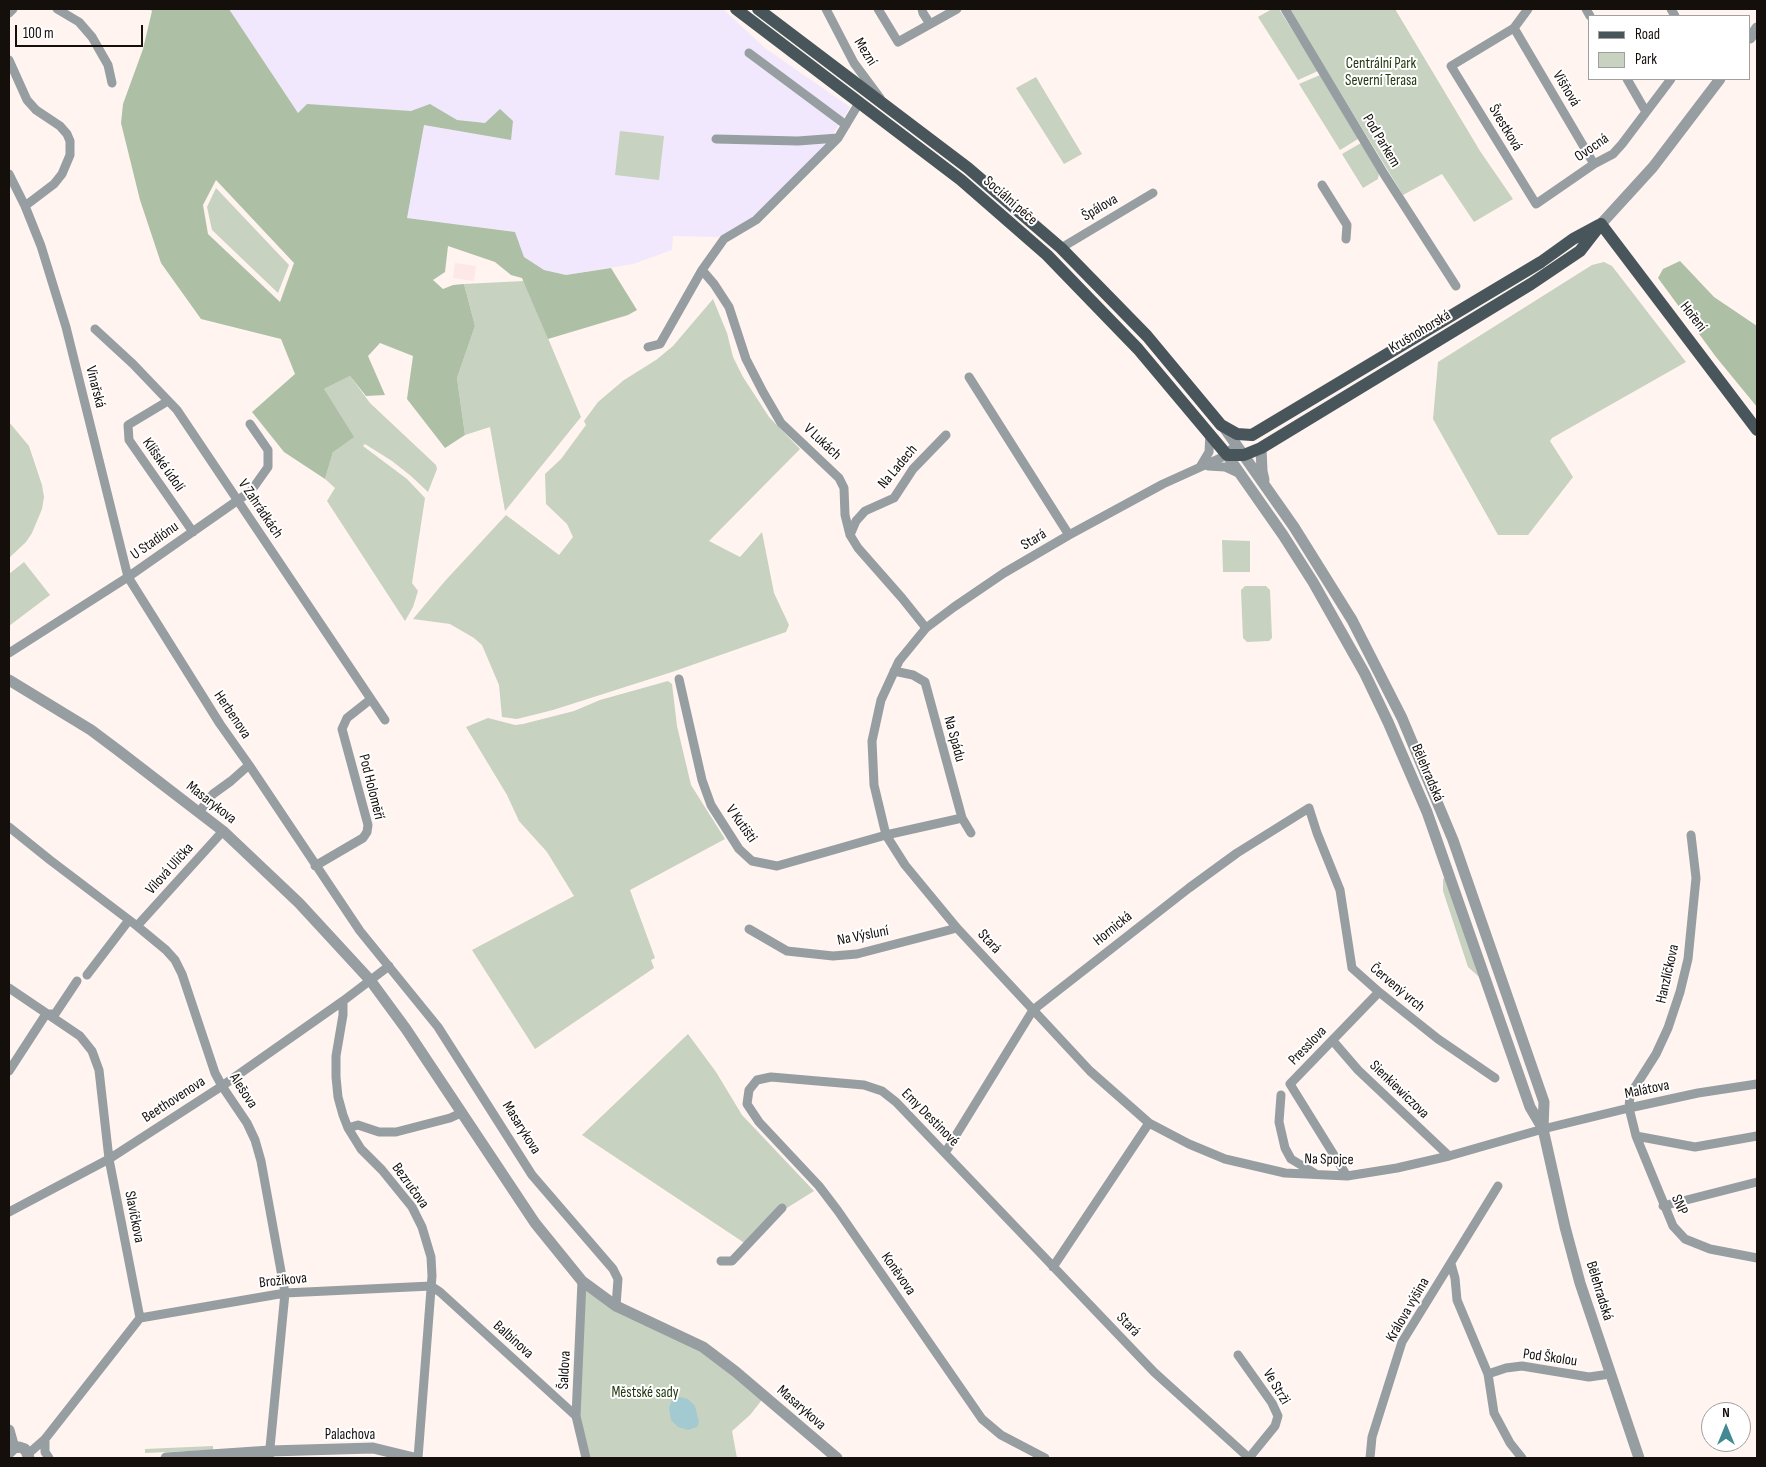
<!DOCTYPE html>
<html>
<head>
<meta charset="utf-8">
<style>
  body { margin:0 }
  #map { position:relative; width:1766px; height:1467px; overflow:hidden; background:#fff4ef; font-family:"Sofia Sans Condensed",sans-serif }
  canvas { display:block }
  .frame { position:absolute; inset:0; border:10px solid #150f0c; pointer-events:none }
  .legend { position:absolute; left:1588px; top:15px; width:162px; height:65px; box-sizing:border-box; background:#fff; border:1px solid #a19f9e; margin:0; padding:6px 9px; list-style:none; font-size:15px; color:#150f0c }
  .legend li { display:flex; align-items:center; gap:10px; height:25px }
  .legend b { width:25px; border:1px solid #a19f9e }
  .north { position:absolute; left:1701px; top:1402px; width:50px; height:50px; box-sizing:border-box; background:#fff; border:1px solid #a19f9e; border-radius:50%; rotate:0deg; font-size:14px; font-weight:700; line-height:20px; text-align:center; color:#150f0c }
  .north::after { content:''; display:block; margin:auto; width:18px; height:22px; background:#438993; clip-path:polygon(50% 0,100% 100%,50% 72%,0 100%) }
  .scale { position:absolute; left:15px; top:25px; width:128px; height:22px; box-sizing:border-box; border:2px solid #150f0c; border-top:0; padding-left:6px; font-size:15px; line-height:18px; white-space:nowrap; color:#150f0c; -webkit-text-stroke:4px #fff; paint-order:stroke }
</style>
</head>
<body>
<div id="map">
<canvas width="1766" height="1467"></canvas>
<div class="frame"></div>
<ul class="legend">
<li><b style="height:6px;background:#48565b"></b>Road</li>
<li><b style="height:14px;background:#c7d2c1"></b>Park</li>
</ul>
<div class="north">N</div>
<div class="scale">100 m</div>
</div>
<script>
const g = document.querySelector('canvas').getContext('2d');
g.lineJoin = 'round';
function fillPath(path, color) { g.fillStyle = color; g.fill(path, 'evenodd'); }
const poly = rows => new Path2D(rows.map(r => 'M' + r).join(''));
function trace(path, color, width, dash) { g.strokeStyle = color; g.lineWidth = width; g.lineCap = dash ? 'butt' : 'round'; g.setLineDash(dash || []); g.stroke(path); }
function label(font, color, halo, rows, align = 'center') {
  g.font = font + ' "Sofia Sans Condensed",sans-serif'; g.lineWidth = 4; g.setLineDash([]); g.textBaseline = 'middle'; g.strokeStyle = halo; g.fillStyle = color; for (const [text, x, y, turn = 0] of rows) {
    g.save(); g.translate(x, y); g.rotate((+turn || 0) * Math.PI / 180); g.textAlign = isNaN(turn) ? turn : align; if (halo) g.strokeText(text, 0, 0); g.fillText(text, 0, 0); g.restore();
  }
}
const industrial = poly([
  [455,263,476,266,474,281,453,278]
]);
const medical = poly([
  [229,9,723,9,765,48,850,107,827,144,753,217,718,237,673,236,672,250,633,264,566,275,544,270,524,257,515,232,407,218,298,113]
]);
const green = poly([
  [1272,9,1279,9,1318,71,1298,80,1258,17],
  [1289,9,1395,9,1480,151,1513,199,1474,222,1442,174,1403,195],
  [1320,75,1357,137,1358,139,1340,150,1299,84],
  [1036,77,1082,154,1064,164,1016,88],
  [620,131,664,136,659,180,615,175],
  [1361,143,1379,173,1378,179,1363,188,1342,154],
  [216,188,289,265,278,293,212,230,207,207],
  [1604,262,1612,266,1686,362,1552,438,1550,441,1573,477,1528,535,1498,535,1433,419,1438,362,1592,265],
  [524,281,581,417,505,511,490,427,465,435,457,378,475,326,464,284],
  [713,299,727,333,733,357,743,377,769,417,800,449,709,541,740,557,762,532,774,593,789,625,786,632,672,672,553,710,517,719,502,717,499,685,482,645,474,638,450,624,413,619,445,581,506,515,559,555,573,537,567,524,546,504,545,474,561,459,586,425,584,421,598,402,624,380,656,360,673,346],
  [350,376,370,403,436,465,437,469,428,492,411,476,392,461,365,444,363,446,407,479,425,498,412,583,418,591,413,607,405,621,327,501,335,488,325,479,333,452,324,389],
  [9,422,29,446,42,485,44,497,42,509,32,533,26,542,9,558],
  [1222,540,1250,541,1250,572,1223,572],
  [24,562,50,595,9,626,9,574],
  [1245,586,1266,586,1270,590,1272,638,1269,641,1247,642,1243,638,1241,590],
  [668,681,672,684,677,726,691,785,725,839,630,890,655,958,651,960,654,968,535,1049,472,950,574,896,547,852,519,821,507,795,466,727,488,718,515,725,523,724,574,711,600,700],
  [1446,877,1479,977,1468,967,1443,891,1443,879],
  [688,1034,716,1072,742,1115,814,1191,782,1211,749,1246,582,1135],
  [582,1281,703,1347,765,1396,750,1415,732,1431,737,1458,586,1458,576,1416],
  [213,1446,213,1450,145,1453,145,1449]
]);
const forest = poly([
  [150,9,229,9,298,113,307,104,411,111,430,104,457,120,485,123,500,109,513,121,511,140,424,125,407,218,515,232,524,257,544,270,566,275,611,268,637,310,628,315,548,339,522,278,511,275,495,262,448,246,445,272,433,280,443,289,453,285,464,284,475,326,457,378,465,435,445,448,407,399,413,356,380,343,368,356,385,395,366,396,350,376,324,389,354,437,333,452,325,479,284,452,252,412,295,374,281,339,201,319,161,263,140,200,121,123,123,104,143,49,152,11],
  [216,180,294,263,280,302,208,234,203,205],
  [1680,261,1714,297,1757,326,1757,407,1716,357,1658,278,1663,269]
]);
const water = poly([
  [680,1397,688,1399,695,1406,699,1422,697,1427,688,1430,678,1427,671,1420,669,1408,672,1400]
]);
const minor = poly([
  [57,9,79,22,92,37,108,65,112,83],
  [826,9,854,63,880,98],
  [878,9,898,42,957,9],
  [922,9,923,13,930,24],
  [1285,9,1384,174,1456,286],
  [1528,9,1514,28,1451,66,1536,204,1594,164,1613,154,1622,144,1671,79],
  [1586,9,1590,16],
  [1671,9,1675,16],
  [9,13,13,9],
  [1514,28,1594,164],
  [749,53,846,125],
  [9,60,27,100,36,110,60,126,67,134,70,141,70,155,62,174,54,184,25,206],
  [1627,79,1646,112],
  [716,139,798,141,838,138],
  [9,174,25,206,41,246,66,327,128,577,220,724,249,765,360,931,438,1027,532,1175,613,1269,618,1279,616,1306],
  [1322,185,1347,225,1346,239],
  [1061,248,1153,193],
  [702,270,714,284,729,307,746,359,763,392,781,423,839,478,844,488,845,515,850,535,858,548,902,598,926,628],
  [95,329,133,364,177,410,385,720],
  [648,347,660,344,702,270,724,239,756,220,838,138,859,103],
  [969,377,1069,535],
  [168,401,128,425,129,440,193,532],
  [1227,455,1163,484,1069,535,1004,573,954,607,926,628,899,661,881,700,872,741,874,785,886,835,905,865,957,928,1090,1071,1149,1123,1189,1144,1225,1159,1285,1173,1347,1176,1397,1168,1449,1156,1543,1129,1629,1108,1698,1093,1757,1084],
  [1208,466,1225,467,1238,473],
  [1200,467,1209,452,1210,433],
  [850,535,856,521,865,511,894,498,913,469,946,435],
  [9,653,128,577,251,491,268,467,268,450,250,424],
  [894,671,913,675,925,682,962,818,971,833],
  [679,679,702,780,711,805,739,849,752,861,777,866,886,835,962,818],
  [199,812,213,794,231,781,249,765],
  [9,827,50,860,137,926,166,950,175,960,182,974,215,1073,222,1086,247,1123,255,1140,261,1161,285,1293,269,1458],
  [1691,835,1696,878,1688,959,1680,992,1668,1028,1656,1054,1630,1095,1629,1108,1636,1136,1673,1226,1685,1239,1710,1249,1757,1258],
  [315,866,363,838,367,832,368,825,342,729,347,718,371,699],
  [137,926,223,831],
  [749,929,787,951,833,956,857,954,957,928],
  [87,975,129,920],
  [9,988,80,1036,92,1051,99,1070,109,1159,140,1318,45,1439,28,1454],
  [343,1001,343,1015,336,1056,336,1077,338,1097,343,1115,348,1128,361,1149,382,1170,412,1207,422,1227,431,1257,432,1276,418,1458],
  [1333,1041,1358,1070,1449,1156],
  [9,1071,46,1014,55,1014,77,981],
  [1281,1095,1279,1122,1285,1148,1291,1159,1316,1174],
  [348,1128,358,1125,379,1132,396,1132,450,1118,461,1113],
  [1636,1136,1695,1147,1757,1136],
  [945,1153,1033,1010,1189,888,1237,853,1309,808,1317,833,1340,890,1352,968,1379,992,1438,1039,1495,1078],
  [1347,1176,1290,1084,1379,992],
  [1663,1206,1757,1182],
  [9,1212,109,1159,222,1086,343,1001,389,966],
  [721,1261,732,1261,782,1208],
  [1451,1264,1455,1278,1457,1300,1488,1374,1494,1413,1510,1443,1522,1458],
  [1053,1267,1149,1123],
  [582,1281,576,1416,586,1458],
  [431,1286,440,1292,576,1416],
  [140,1318,285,1293,431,1286],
  [1238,1355,1272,1403,1278,1416,1275,1426,1249,1458],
  [1488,1374,1506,1368,1522,1366,1589,1377,1610,1374],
  [45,1439,45,1452,49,1458],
  [1045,1458,1001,1435,982,1419,838,1211,819,1186,759,1122,747,1104,749,1090,757,1080,771,1077,864,1085,882,1091,896,1102,1154,1372,1249,1458],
  [1370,1458,1372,1437,1402,1342,1498,1186]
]);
const tertiary = poly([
  [1750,38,1757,28],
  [1601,224,1653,167,1720,79],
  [1223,426,1294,527,1352,620,1402,718,1453,840,1544,1102,1543,1129,1565,1227,1580,1283,1639,1458],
  [1261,448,1262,471,1264,480],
  [1232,450,1227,455,1283,535,1313,582,1365,674,1388,722,1427,812,1530,1107,1543,1129],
  [9,680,91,730,119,751,223,831,299,903,370,980,406,1029,535,1223,582,1281,616,1306,703,1347,736,1372,837,1458],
  [9,1430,14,1448],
  [9,1453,14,1448,19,1447,25,1449,29,1458],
  [166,1458,270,1451,373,1448,414,1458]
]);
const primary = poly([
  [736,9,961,180,1047,255,1138,349,1227,455,1244,455,1261,448,1531,284,1580,251,1601,224],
  [758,9,968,168,1061,248,1147,336,1221,425,1237,434,1252,435,1541,262,1573,239,1599,225],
  [1601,224,1757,430]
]);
const streetNames = [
  ["Mezní",865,52,58],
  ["Višňová",1566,89,59],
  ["Švestková",1505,128,59],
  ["Pod Parkem",1381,141,59],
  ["Ovocná",1592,148,-35],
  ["Sociální péče",1010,201,41],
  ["Špálova",1100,208,-30],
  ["Hoření",1693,317,52],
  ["Krušnohorská",1420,332,-31],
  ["Vinařská",95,387,76],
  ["V Lukách",822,442,43],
  ["Klíšské údolí",163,465,55],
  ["Na Ladech",898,467,-50],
  ["V Zahrádkách",260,509,56],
  ["Stará",1034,540,-31],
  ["U Stadiónu",155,541,-35],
  ["Herbenova",232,715,56],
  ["Na Spádu",954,739,75],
  ["Bělehradská",1427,773,67],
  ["Pod Holoměří",371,787,76],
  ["Masarykova",211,803,38],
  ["V Kutišti",741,824,55],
  ["Vilová Ulička",170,869,-48],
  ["Hornická",1113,929,-39],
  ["Na Výsluní",863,936,-11],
  ["Stará",989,942,47],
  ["Hanzlíčkova",1668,974,-77],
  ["Červený vrch",1397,988,40],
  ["Presslova",1308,1046,-46],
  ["Sienkiewiczova",1399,1090,44],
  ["Malátova",1647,1090,-12],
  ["Alešova",243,1091,57],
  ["Beethovenova",174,1100,-33],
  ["Emy Destinové",930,1118,45],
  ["Masarykova",521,1128,58],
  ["Na Spojce",1329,1160,1],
  ["Bezručova",410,1186,54],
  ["SNP",1679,1205,66],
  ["Slavíčkova",134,1217,79],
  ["Koněvova",898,1274,55],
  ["Brožíkova",283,1281,-6],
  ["Bělehradská",1599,1291,73],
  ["Králova výšina",1408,1310,-60],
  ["Stará",1128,1325,46],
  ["Balbínova",513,1340,42],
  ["Pod Školou",1550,1358,8],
  ["Šaldova",565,1370,-87],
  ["Ve Strži",1276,1387,59],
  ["Masarykova",801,1408,41],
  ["Palachova",350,1435]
];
const parkNames = [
  ["Centrální Park",1381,64],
  ["Severní Terasa",1381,81],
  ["Městské sady",645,1393]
];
fillPath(industrial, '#fde7e7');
fillPath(medical, '#f1e8fd');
fillPath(green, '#c7d2c1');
fillPath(forest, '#adbfa4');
fillPath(water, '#a3cad0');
trace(minor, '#969ea1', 9);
trace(tertiary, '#969ea1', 11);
trace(primary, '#48565b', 12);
label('15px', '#150f0c', '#fff', streetNames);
label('15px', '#223a11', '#fff', parkNames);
</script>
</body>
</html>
